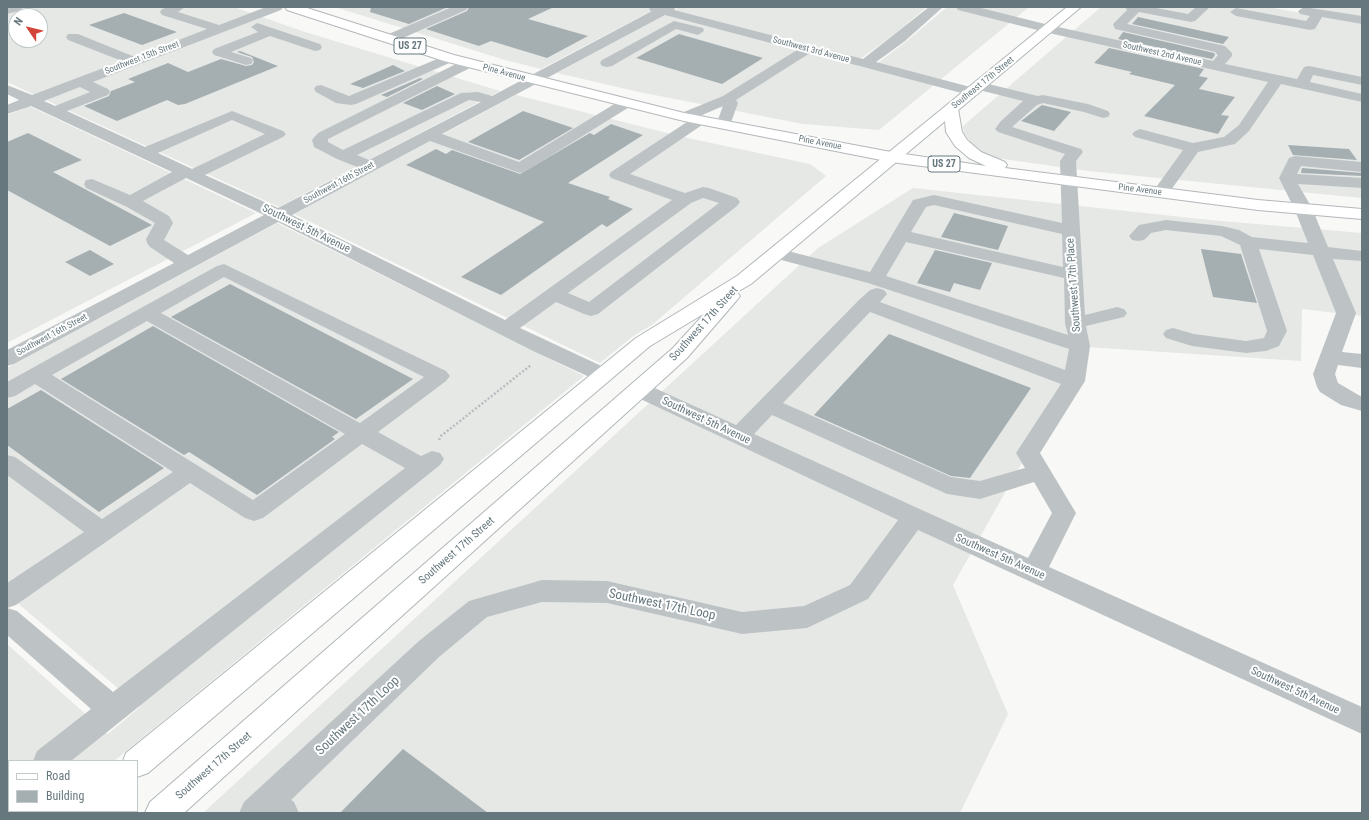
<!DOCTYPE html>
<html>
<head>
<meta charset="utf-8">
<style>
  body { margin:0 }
  #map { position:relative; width:1369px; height:820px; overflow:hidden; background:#f8f8f6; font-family:"Roboto Condensed",sans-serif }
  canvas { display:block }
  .frame { position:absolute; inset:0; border:8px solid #66787e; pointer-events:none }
  .legend { position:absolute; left:8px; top:760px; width:130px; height:52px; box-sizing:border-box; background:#fff; border:1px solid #c2c9cb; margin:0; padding:5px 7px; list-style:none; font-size:12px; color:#66787e }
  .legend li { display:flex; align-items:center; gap:8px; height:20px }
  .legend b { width:20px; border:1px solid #c2c9cb }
  .north { position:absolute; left:8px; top:8px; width:40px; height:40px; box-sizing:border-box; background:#fff; border:1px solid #c2c9cb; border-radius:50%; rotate:305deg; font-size:11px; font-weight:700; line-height:16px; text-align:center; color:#66787e }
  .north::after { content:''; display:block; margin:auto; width:14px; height:18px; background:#d3453a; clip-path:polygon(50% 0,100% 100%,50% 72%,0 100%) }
</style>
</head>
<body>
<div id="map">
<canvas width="1369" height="820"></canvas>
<div class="frame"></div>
<ul class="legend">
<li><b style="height:5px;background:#fff"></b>Road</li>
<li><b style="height:11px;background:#a5afb2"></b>Building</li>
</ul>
<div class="north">N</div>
</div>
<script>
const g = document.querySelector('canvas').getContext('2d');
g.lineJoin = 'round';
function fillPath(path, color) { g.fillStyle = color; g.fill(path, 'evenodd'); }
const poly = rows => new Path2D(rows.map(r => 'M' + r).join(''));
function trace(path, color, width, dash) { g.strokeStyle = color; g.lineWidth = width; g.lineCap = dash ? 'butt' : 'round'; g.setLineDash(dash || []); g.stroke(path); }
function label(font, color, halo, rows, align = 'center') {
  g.font = font + ' "Roboto Condensed",sans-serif'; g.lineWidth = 4; g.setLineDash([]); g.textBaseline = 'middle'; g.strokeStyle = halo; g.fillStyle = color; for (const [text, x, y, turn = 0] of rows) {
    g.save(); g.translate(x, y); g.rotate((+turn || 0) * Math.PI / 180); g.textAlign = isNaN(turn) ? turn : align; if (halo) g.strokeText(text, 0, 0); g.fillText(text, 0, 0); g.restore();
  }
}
const built = poly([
  [27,7,234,7,251,13,35,95,7,82,7,13],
  [16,16,40,16,40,40,16,40],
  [335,7,659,7,541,69,505,60],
  [680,7,927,7,892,36,853,64,870,69,908,40,947,7,1029,7,879,130,803,124,639,92,557,73],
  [1101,7,1267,7,1362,23,1362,198,1088,171,996,158,983,153,971,143,964,133,963,126],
  [1296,7,1362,7,1362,17,1308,9],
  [262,17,305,32,500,91,279,207,46,100],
  [516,95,683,137,810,164,826,176,653,324,632,337,600,363,294,214],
  [29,106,256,213,7,343,7,115],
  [913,188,1210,220,1362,233,1362,316,1302,309,1301,361,1087,347,953,585,1008,714,960,813,203,813,818,248],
  [277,223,584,376,114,761,9,761,9,811,53,811,50,813,7,813,7,644,108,734,140,707,7,594,7,368]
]);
const building = poly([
  [371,7,448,7,409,24,370,12],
  [469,7,554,7,528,19,588,36,547,58,491,41,479,46,426,29,467,11],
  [124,13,177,32,142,45,89,25],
  [1138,17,1229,37,1223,44,1132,24],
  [1123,32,1214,53,1215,55,1212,59,1118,39],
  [679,34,763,58,722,84,636,58],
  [1109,48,1204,69,1199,76,1208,78,1199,89,1235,97,1221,115,1229,116,1218,134,1144,116,1175,85,1129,74,1132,72,1094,63],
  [240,51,278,66,185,104,178,105,167,100,117,121,84,106,109,96,111,91,135,82,128,79,168,63,188,72,221,59,246,66,252,65,254,62,252,57,237,52],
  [393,65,405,71,363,88,350,84],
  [420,78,423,79,387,97,381,95],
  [437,86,455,94,422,110,403,103],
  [1042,105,1071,112,1054,131,1021,121],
  [523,111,573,128,519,160,468,142],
  [611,124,643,135,568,183,610,197,608,199,633,209,607,227,602,224,501,295,461,277,544,222,406,165,436,149,446,154,452,150,520,174,590,133,594,135],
  [28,133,82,160,53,172,152,225,110,246,7,190,7,142],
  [1288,145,1349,149,1357,160,1293,155],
  [1302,168,1362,173,1362,176,1301,173],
  [954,213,1008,226,998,250,941,237],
  [1201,249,1241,254,1257,303,1213,297],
  [90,250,114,264,90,276,65,262],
  [935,250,992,263,980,290,954,283,950,292,917,283],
  [230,284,413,379,356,419,171,317],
  [153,326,339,432,332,437,335,439,257,495,189,452,184,455,61,379],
  [889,334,1031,388,970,478,951,476,814,415],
  [41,390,164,468,99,512,7,445,7,409],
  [403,749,488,813,340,813]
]);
const path = poly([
  [439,440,441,436,531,365]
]);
const minor = poly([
  [7,7,23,7,21,10,7,14,7,7],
  [168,7,185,7,178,12,219,25,266,7,283,7,281,10,93,82,108,89,110,92,108,95,67,111,145,147,232,111,283,131,286,134,283,137,205,175,278,208,357,167,337,159,314,147,312,140,318,133,464,60,469,59,474,60,476,63,474,66,328,139,328,142,343,150,461,93,478,92,492,96,652,11,650,11,649,7,676,7,674,10,863,59,929,7,943,7,905,41,876,62,974,88,973,86,975,83,980,82,1038,96,1043,95,1088,104,1108,111,1110,114,1108,117,1103,118,1084,112,1043,103,1037,105,1012,127,1081,149,1083,152,1076,161,1085,315,1117,307,1124,309,1127,313,1124,317,1086,326,1090,346,1085,381,1040,453,1076,513,1049,567,1362,707,1362,734,918,530,868,599,807,628,742,634,607,603,542,602,487,617,439,657,291,800,294,802,299,813,239,813,244,802,419,641,469,601,542,580,607,581,742,612,804,606,850,585,898,520,632,395,629,390,632,385,640,383,648,385,736,425,859,300,870,290,877,288,884,290,887,294,880,302,1065,370,1069,349,868,283,770,257,767,253,770,249,776,248,870,272,913,200,934,195,1062,223,1060,161,1065,154,998,132,995,129,1001,121,1023,101,979,90,980,92,978,95,973,96,810,53,736,100,738,103,729,128,719,128,716,125,723,106,700,116,705,117,708,120,705,123,630,174,685,193,703,187,709,188,737,198,740,202,737,206,598,314,591,316,584,314,556,302,520,328,610,370,614,375,610,380,603,382,596,380,533,351,278,222,14,364,7,366,7,350,174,263,150,247,147,243,146,239,155,223,127,207,86,188,84,184,86,180,92,179,130,195,172,172,31,106,7,114,7,105,19,100,7,94,7,85,32,95,122,61,68,40,66,37,68,34,78,34,135,57,207,29,162,15,160,12,162,9,168,7],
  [665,15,797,50,723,96,679,114,677,117,679,120,684,121,690,120,611,172,609,175,611,178,672,200,505,320,292,215,430,141,514,171,520,173,526,171,631,106,633,103,631,100,626,99,621,100,519,162,442,134,665,15],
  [80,87,90,92,55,106,44,101,80,87],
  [469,100,481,102,369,160,357,155,469,100],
  [232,120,265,134,192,169,158,153,232,120],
  [186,178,264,215,188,255,164,240,173,223,169,216,143,201,186,178],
  [703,198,719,203,589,302,568,293,691,203,703,198],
  [934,205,1062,234,1063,267,911,232,926,207,934,205],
  [906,242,1064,278,1065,323,1068,335,886,276,906,242],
  [870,312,1061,384,1016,453,1025,468,980,481,951,477,783,403,870,312],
  [772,415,947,494,980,499,1034,482,1052,513,1028,558,754,434,772,415],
  [452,7,468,7,466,10,394,42,389,43,382,39,384,36,452,7],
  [956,7,977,7,1049,25,1213,61,1218,55,1215,52,1115,29,1113,24,1127,10,1125,7,1151,7,1188,14,1196,7,1210,7,1195,21,1191,22,1139,12,1127,24,1225,46,1232,53,1232,56,1225,64,1297,79,1304,67,1309,66,1362,77,1362,85,1313,75,1310,82,1362,94,1362,102,1281,84,1249,131,1235,144,1198,152,1166,197,1160,198,1154,197,1152,193,1183,150,1135,137,1132,134,1135,131,1140,129,1193,143,1224,137,1239,125,1268,82,1049,33,958,10,956,7],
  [1304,7,1362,16,1362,24,1322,17,1315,29,1310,30,1236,16,1230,12,1236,8,1306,21,1310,16,1300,14,1298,11,1304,7],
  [674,21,703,28,704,31,698,35,676,29,612,66,607,67,602,66,600,63,602,60,674,21],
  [257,23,320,44,322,47,320,50,315,51,270,36,231,52,251,58,253,61,251,64,246,65,214,55,212,52,214,49,258,32,251,27,257,23],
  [449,54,454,55,456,58,454,61,356,104,351,105,336,103,316,92,314,89,316,86,321,85,349,96,449,54],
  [1295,156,1362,162,1362,172,1301,166,1297,174,1362,178,1362,188,1298,184,1312,208,1328,247,1362,251,1362,261,1333,259,1356,313,1342,352,1362,354,1362,368,1338,365,1335,374,1338,383,1362,397,1362,411,1341,405,1320,392,1317,387,1313,374,1336,313,1313,255,1259,249,1287,331,1279,346,1266,351,1246,353,1192,346,1166,338,1163,334,1166,330,1173,328,1194,334,1246,341,1264,338,1267,331,1240,245,1221,236,1166,230,1151,233,1144,240,1138,241,1132,240,1129,236,1139,225,1166,220,1222,226,1239,230,1252,237,1308,243,1294,208,1279,178,1289,158,1295,156],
  [224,264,446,371,450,376,446,381,378,432,421,456,432,451,440,453,444,459,440,465,430,473,71,761,33,761,37,751,91,709,7,635,7,608,17,611,113,692,405,468,362,444,263,518,254,521,245,518,190,483,16,605,7,608,7,583,84,532,7,475,7,455,15,457,102,519,173,472,35,384,15,396,7,398,7,382,217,266,224,264],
  [224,277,424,377,360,423,161,313,224,277],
  [147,321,345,434,253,500,52,375,147,321],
  [9,777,9,808,7,809,7,778,9,777]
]);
const major = poly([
  [1067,7,1081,7,751,284,737,292,740,296,737,300,687,358,184,813,145,813,150,802,673,348,705,313,650,346,148,773,137,777,137,761,123,761,126,753,636,338,737,276,1067,7],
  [62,811,96,811,95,813,61,813,62,811]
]);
const highway = poly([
  [285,7,304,7,454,55,684,113,891,152,986,166,969,158,955,146,946,132,944,109,946,106,951,105,956,106,958,109,962,132,967,140,981,152,1005,162,1007,165,1005,168,1258,200,1362,209,1362,219,1258,210,891,162,684,121,444,61,287,10,285,7]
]);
const farStreetnames = [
  ["Southwest 3rd Avenue",811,50,15],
  ["Southwest 2nd Avenue",1162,54,13],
  ["Southwest 15th Street",142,58,-21],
  ["Pine Avenue",504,73,15],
  ["Southeast 17th Street",983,83,-39],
  ["Pine Avenue",820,143,11],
  ["Southwest 16th Street",339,183,-28],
  ["Pine Avenue",1140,190,7],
  ["Southwest 16th Street",52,335,-28]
];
const shields = [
  [410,46,32],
  [944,164,32]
];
const shieldNames = [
  ["US 27",410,46],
  ["US 27",944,164]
];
const streetNames = [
  ["Southwest 5th Avenue",306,229,26],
  ["Southwest 17th Place",1074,285,-94],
  ["Southwest 17th Street",704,324,-48],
  ["Southwest 5th Avenue",706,421,25],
  ["Southwest 17th Street",457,551,-41],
  ["Southwest 5th Avenue",1000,557,24],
  ["Southwest 5th Avenue",1295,691,25],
  ["Southwest 17th Street",214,766,-41]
];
const nearStreetnames = [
  ["Southwest 17th Loop",662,605,12],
  ["Southwest 17th Loop",358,716,-43]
];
fillPath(built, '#e6e8e6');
fillPath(building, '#a5afb2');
trace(major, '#b1b7ba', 2);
trace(highway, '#b3b8ba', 2);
trace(path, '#b8bcbe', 2.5, [2, 2]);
fillPath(minor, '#bdc3c5');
fillPath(major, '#fff');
fillPath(highway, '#fff');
label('9px', '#66787e', '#fff', farStreetnames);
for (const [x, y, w] of shields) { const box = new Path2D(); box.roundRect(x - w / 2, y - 8, w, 16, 3); g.fillStyle = '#fff'; g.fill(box); trace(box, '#66787e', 1); }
label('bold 10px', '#66787e', null, shieldNames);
label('11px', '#66787e', '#fff', streetNames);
label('13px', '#66787e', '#fff', nearStreetnames);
</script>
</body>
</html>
